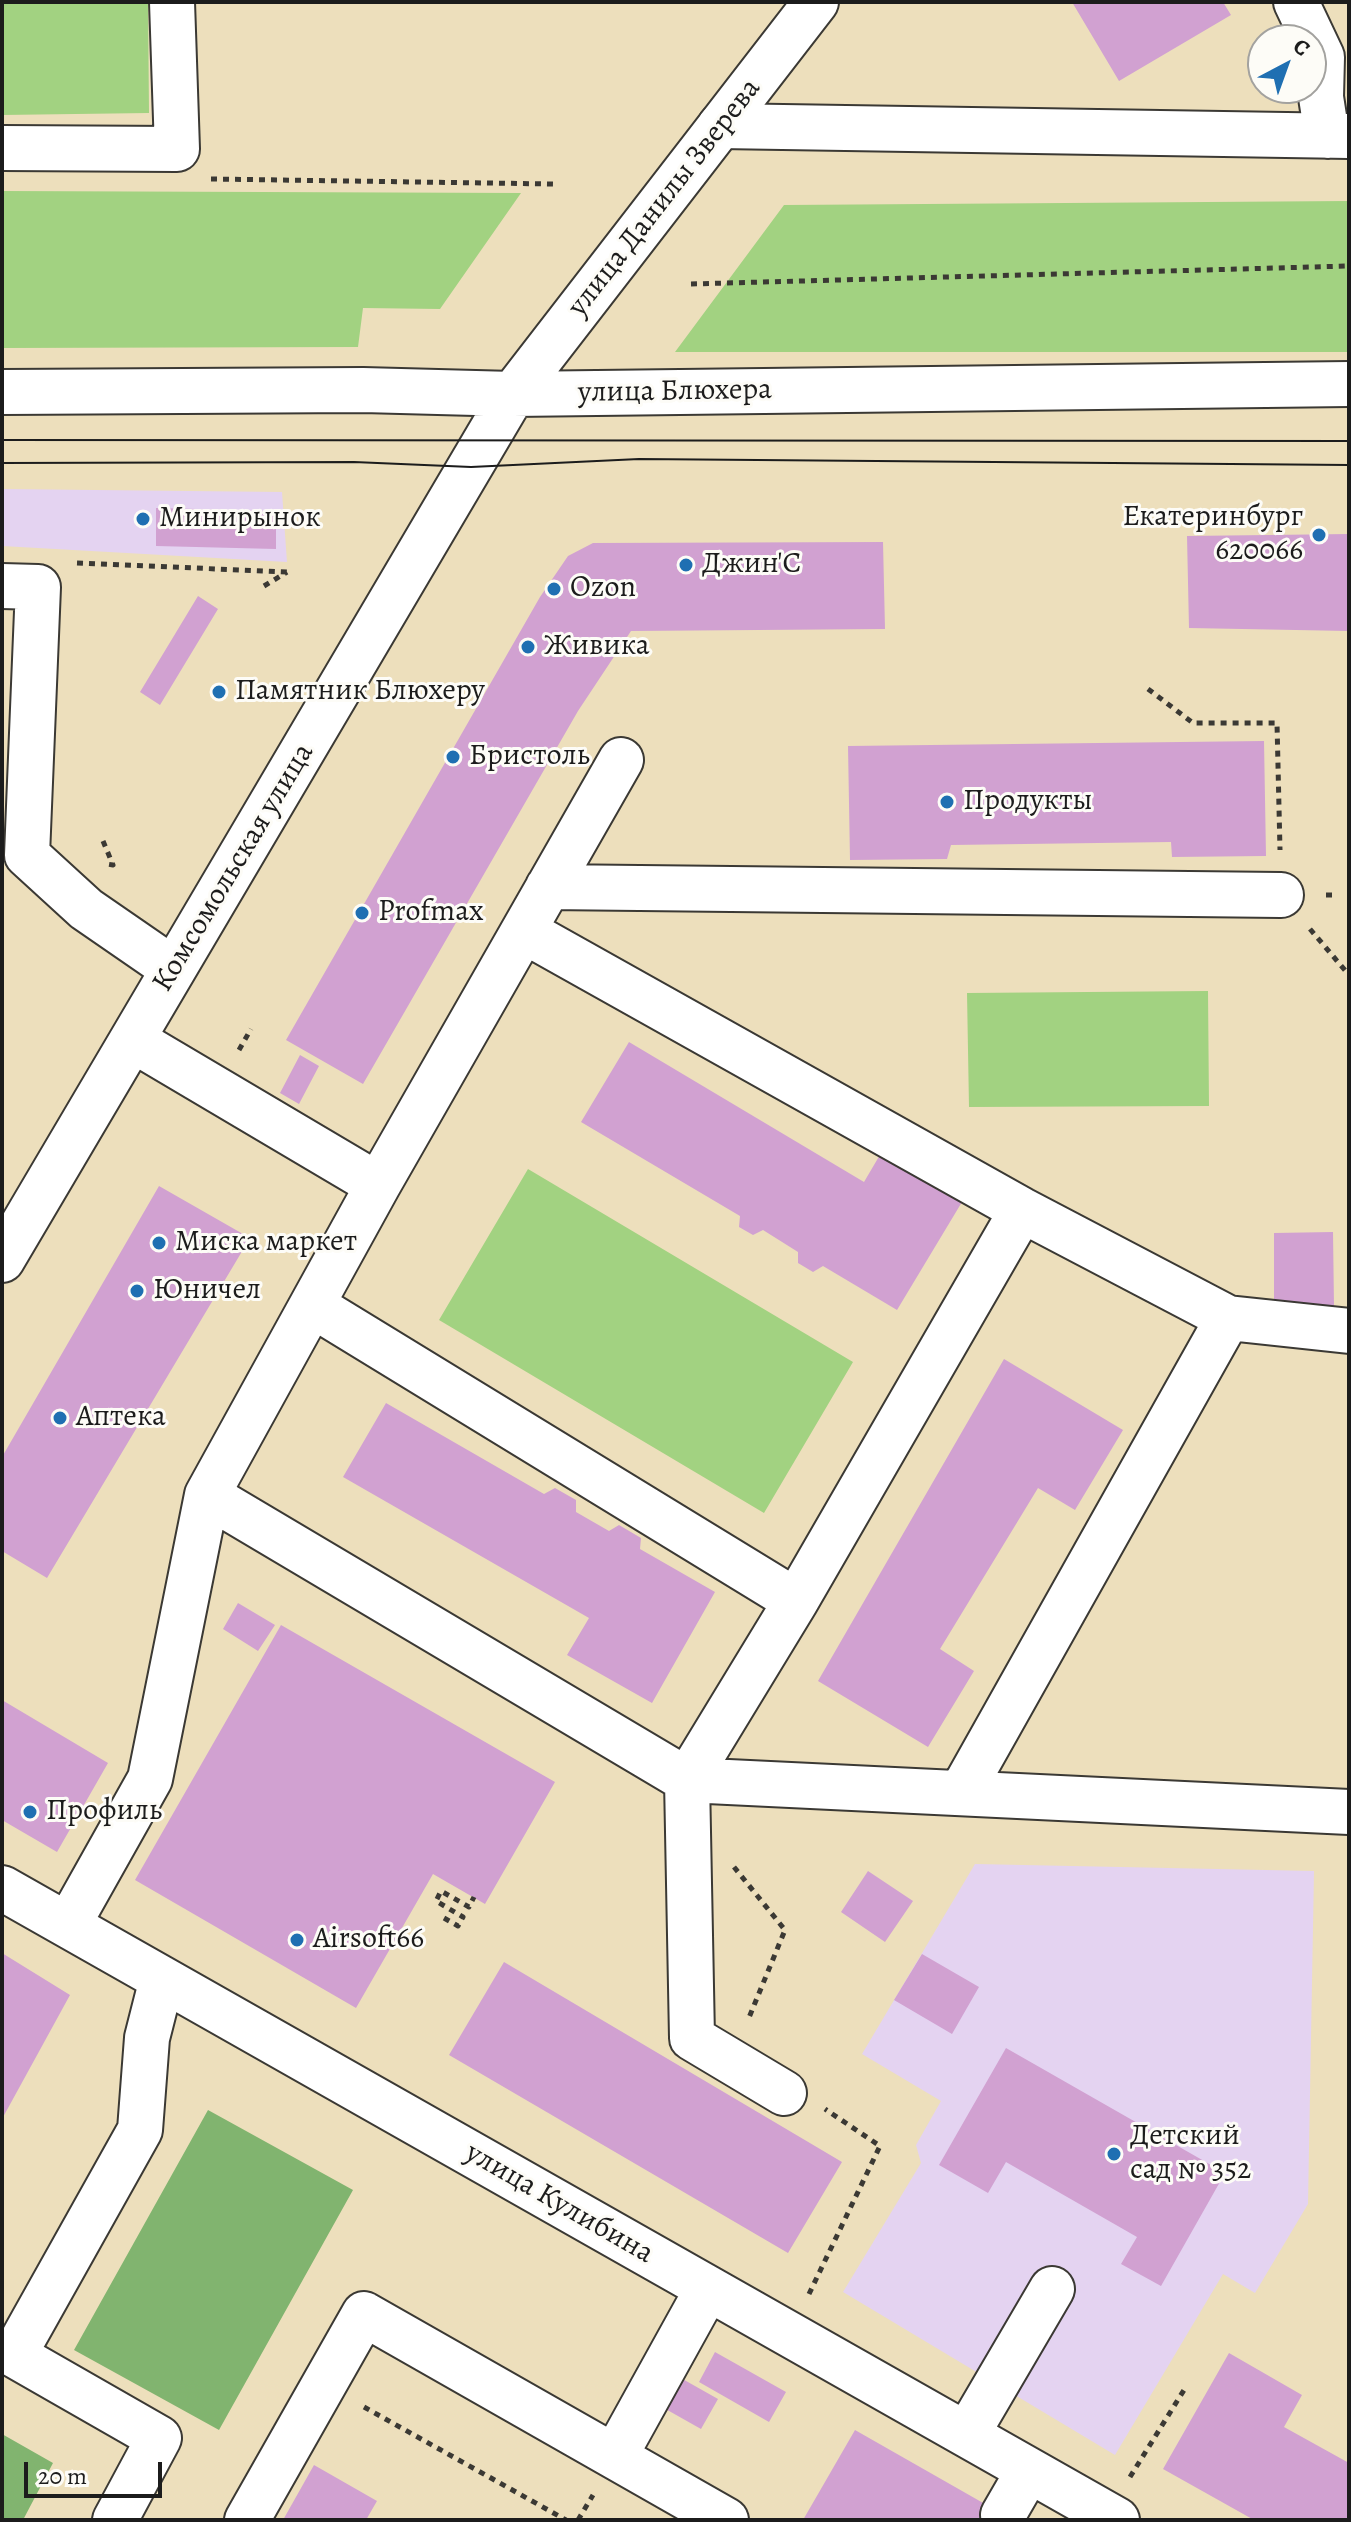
<!DOCTYPE html>
<html>
<head>
<meta charset="utf-8">
<style>
  body { margin:0 }
  #map { position:relative; width:1351px; height:2522px; overflow:hidden; background:#eddfbc; font-family:Alegreya,serif }
  canvas { display:block }
  .frame { position:absolute; inset:0; border:4px solid #1c1c1c; pointer-events:none }
  .north { position:absolute; left:1247px; top:24px; width:80px; height:80px; box-sizing:border-box; background:#fdfcf7; border:2px solid #a3a29f; border-radius:50%; rotate:41deg; font-size:22px; font-weight:700; line-height:32px; text-align:center; color:#1c1c1c }
  .north::after { content:''; display:block; margin:auto; width:28px; height:36px; background:#1f6fb2; clip-path:polygon(50% 0,100% 100%,50% 72%,0 100%) }
  .scale { position:absolute; left:24px; top:2462px; width:138px; height:36px; box-sizing:border-box; border:4px solid #1c1c1c; border-top:0; padding-left:10px; font-size:24px; line-height:28px; white-space:nowrap; color:#1c1c1c; -webkit-text-stroke:6px #fdfcf7; paint-order:stroke }
</style>
</head>
<body>
<div id="map">
<canvas width="1351" height="2522"></canvas>
<div class="frame"></div>
<div class="north">С</div>
<div class="scale">20 m</div>
</div>
<script>
const g = document.querySelector('canvas').getContext('2d');
g.lineJoin = 'round';
function fillPath(path, color) { g.fillStyle = color; g.fill(path, 'evenodd'); }
const poly = rows => new Path2D(rows.map(r => 'M' + r).join(''));
function trace(path, color, width, dash) { g.strokeStyle = color; g.lineWidth = width; g.lineCap = dash ? 'butt' : 'round'; g.setLineDash(dash || []); g.stroke(path); }
function label(font, color, halo, rows, align = 'center') {
  g.font = font + ' Alegreya,serif'; g.lineWidth = 6; g.setLineDash([]); g.textBaseline = 'middle'; g.strokeStyle = halo; g.fillStyle = color; for (const [text, x, y, turn = 0] of rows) {
    g.save(); g.translate(x, y); g.rotate((+turn || 0) * Math.PI / 180); g.textAlign = isNaN(turn) ? turn : align; if (halo) g.strokeText(text, 0, 0); g.fillText(text, 0, 0); g.restore();
  }
}
const built = poly([
  [2,489,282,492,287,562,2,546],
  [975,1864,1314,1871,1308,2204,1255,2293,1223,2274,1115,2455,843,2292,921,2163,916,2145,941,2101,862,2054]
]);
const green = poly([
  [2,2,148,2,149,113,2,115],
  [2,191,521,193,440,309,363,308,358,347,2,348],
  [1349,201,1349,352,675,352,784,205],
  [1208,991,1209,1106,969,1107,967,993],
  [528,1169,853,1362,764,1513,439,1320]
]);
const forest = poly([
  [208,2110,353,2190,219,2430,74,2350],
  [2,2434,53,2463,23,2520,2,2520]
]);
const building = poly([
  [1072,2,1223,2,1231,15,1119,81],
  [156,508,276,511,276,549,156,546],
  [1349,534,1349,631,1189,628,1187,536],
  [883,542,885,629,631,631,578,711,363,1084,286,1040,540,597,568,556,593,543],
  [198,596,218,609,160,705,140,692],
  [1264,741,1266,856,1172,857,1171,842,951,845,947,859,850,860,848,746],
  [629,1042,864,1182,884,1148,965,1197,897,1310,823,1266,813,1272,798,1263,798,1252,763,1230,753,1235,739,1227,740,1216,581,1122],
  [300,1055,319,1066,299,1104,280,1093],
  [159,1186,250,1238,47,1578,2,1551,2,1457],
  [1333,1232,1334,1306,1274,1306,1274,1233],
  [1004,1359,1123,1430,1075,1510,1038,1488,940,1649,974,1671,928,1747,818,1681],
  [386,1403,544,1494,555,1488,576,1500,576,1512,609,1531,619,1525,641,1538,640,1549,715,1592,652,1703,567,1655,589,1618,343,1477],
  [238,1603,275,1625,258,1651,223,1629],
  [281,1625,555,1782,485,1904,433,1874,356,2008,135,1880],
  [2,1700,108,1763,57,1852,2,1820],
  [868,1871,913,1901,885,1942,841,1912],
  [2,1953,70,1995,2,2119],
  [922,1954,979,1987,952,2034,894,2000],
  [504,1962,842,2162,788,2253,449,2055],
  [1006,2048,1225,2173,1161,2286,1121,2264,1137,2237,1006,2162,988,2193,939,2165],
  [715,2352,786,2392,769,2422,699,2382],
  [1229,2353,1302,2395,1284,2427,1349,2463,1349,2520,1254,2520,1163,2469],
  [679,2377,718,2399,701,2429,662,2407],
  [855,2430,1013,2520,803,2520],
  [314,2465,377,2501,366,2520,283,2520]
]);
const path = poly([
  [211,179,554,184],
  [691,284,1349,266],
  [77,563,288,572],
  [264,586,287,572],
  [1148,689,1193,723,1277,723,1280,850],
  [103,841,113,865,107,864],
  [1326,895,1338,895],
  [1310,929,1349,975],
  [239,1050,251,1029],
  [734,1867,785,1930,748,2020],
  [444,1918,458,1926,463,1917,436,1901,441,1891,469,1907,474,1897],
  [809,2294,880,2146,825,2109],
  [364,2407,566,2520],
  [1130,2477,1184,2390],
  [578,2520,593,2495]
]);
const minor = poly([
  [1296,2,1322,57,1321,97,1327,136],
  [720,126,1349,136],
  [2,148,177,149,172,2],
  [2,586,38,587,27,855,86,909,173,969],
  [548,887,1281,895],
  [524,931,1022,1210,1228,1318,1349,1331],
  [133,1040,378,1185],
  [312,1305,796,1601],
  [207,1495,687,1780,1349,1812],
  [961,1793,1228,1318],
  [2,1888,1117,2520],
  [68,1925,150,1779,207,1495,378,1185,621,760],
  [784,2093,692,2038,687,1780,796,1601,1022,1210],
  [967,2434,1052,2289],
  [615,2456,708,2288],
  [1003,2515,1029,2470],
  [115,2520,159,2438,14,2355,140,2130,147,2038,162,1979],
  [247,2520,364,2314,726,2520]
]);
const major = poly([
  [2,392,363,390,513,394,1349,384],
  [2,1260,513,394,816,2]
]);
const tram = poly([
  [2,440,1349,441],
  [2,463,354,462,471,467,639,459,1349,465]
]);
const markers = [
  [143,519,8,"#1f6fb2"],
  [1319,535,8,"#1f6fb2"],
  [686,565,8,"#1f6fb2"],
  [554,589,8,"#1f6fb2"],
  [528,647,8,"#1f6fb2"],
  [219,692,8,"#1f6fb2"],
  [453,757,8,"#1f6fb2"],
  [947,802,8,"#1f6fb2"],
  [362,913,8,"#1f6fb2"],
  [159,1243,8,"#1f6fb2"],
  [137,1291,8,"#1f6fb2"],
  [60,1418,8,"#1f6fb2"],
  [30,1812,8,"#1f6fb2"],
  [297,1940,8,"#1f6fb2"],
  [1114,2154,8,"#1f6fb2"]
];
const streetNames = [
  ["улица Данилы Зверева",665,198,-52],
  ["улица Блюхера",675,392,-1],
  ["Комсомольская улица",234,868,-59],
  ["улица Кулибина",559,2204,30]
];
const poiNames = [
  ["Екатеринбург",1303,518,"right"],
  ["620066",1303,552,"right"],
  ["Минирынок",159,519],
  ["Джин'С",702,565],
  ["Ozon",570,589],
  ["Живика",544,647],
  ["Памятник Блюхеру",235,692],
  ["Бристоль",469,757],
  ["Продукты",963,802],
  ["Profmax",378,913],
  ["Миска маркет",175,1243],
  ["Юничел",153,1291],
  ["Аптека",76,1418],
  ["Профиль",46,1812],
  ["Airsoft66",313,1940],
  ["Детский",1130,2137],
  ["сад № 352",1130,2171]
];
fillPath(built, '#e4d3f1');
fillPath(green, '#a2d281');
fillPath(forest, '#81b46f');
fillPath(building, '#d1a1d1');
trace(minor, '#3b3934', 48);
trace(major, '#3b3934', 48);
trace(path, '#3b3934', 5, [6, 6]);
trace(minor, '#fff', 44);
trace(major, '#fff', 44);
trace(tram, '#1c1c1c', 2);
for (const [x, y, r, color] of markers) { const dot = new Path2D(); dot.arc(x, y, r, 0, 2 * Math.PI); g.fillStyle = color; g.fill(dot); trace(dot, '#fdfcf7', 3); }
label('30px', '#1c1c1c', '#fdfcf7', streetNames);
label('30px', '#1c1c1c', '#fdfcf7', poiNames, 'left');
</script>
</body>
</html>
